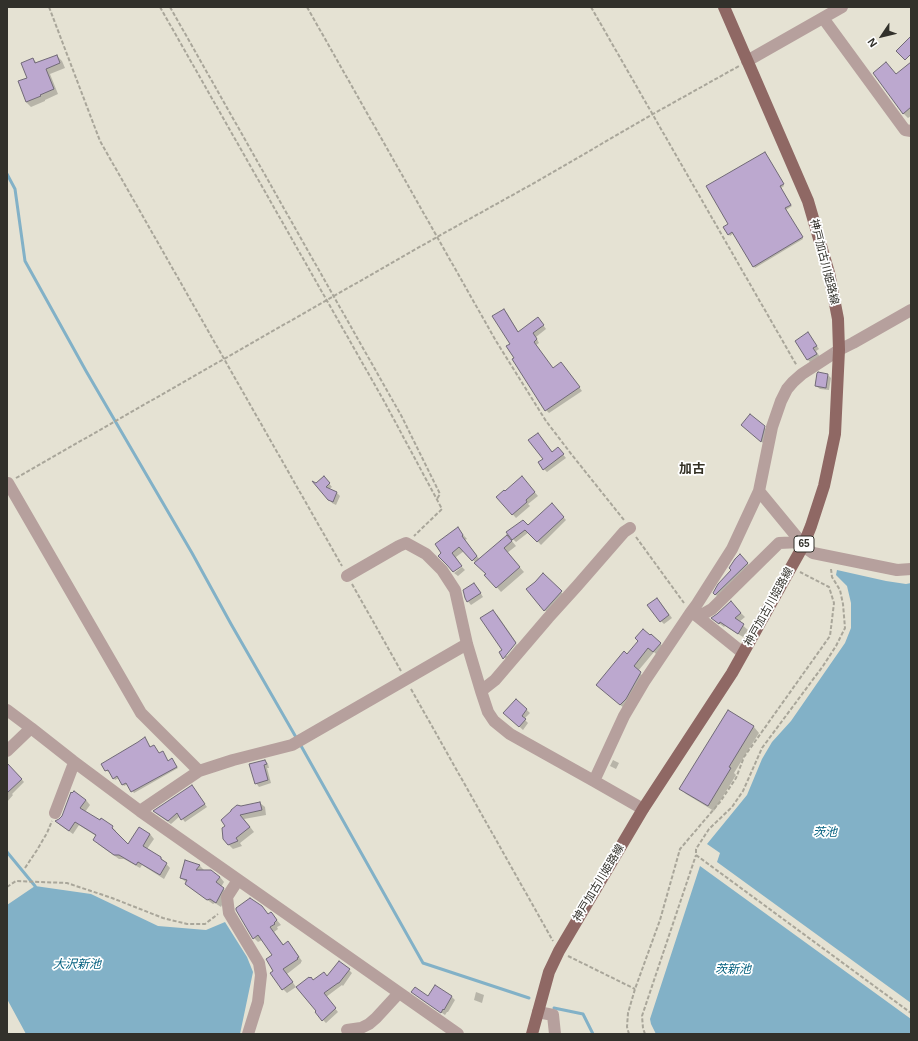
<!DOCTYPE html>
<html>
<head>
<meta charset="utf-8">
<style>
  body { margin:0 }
  #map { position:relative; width:918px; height:1041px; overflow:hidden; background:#e5e2d3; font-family:Arial,sans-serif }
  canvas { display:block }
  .frame { position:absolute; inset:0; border:8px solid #32312b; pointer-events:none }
  .north { position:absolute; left:862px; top:16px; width:40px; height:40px; -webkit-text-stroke:3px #fff; paint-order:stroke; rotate:235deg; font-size:11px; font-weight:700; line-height:16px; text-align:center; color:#32312b }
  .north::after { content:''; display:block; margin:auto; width:14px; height:18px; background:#32312b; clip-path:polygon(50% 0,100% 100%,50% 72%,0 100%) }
</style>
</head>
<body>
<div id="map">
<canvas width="918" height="1041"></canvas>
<div class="frame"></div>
<div class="north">N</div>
</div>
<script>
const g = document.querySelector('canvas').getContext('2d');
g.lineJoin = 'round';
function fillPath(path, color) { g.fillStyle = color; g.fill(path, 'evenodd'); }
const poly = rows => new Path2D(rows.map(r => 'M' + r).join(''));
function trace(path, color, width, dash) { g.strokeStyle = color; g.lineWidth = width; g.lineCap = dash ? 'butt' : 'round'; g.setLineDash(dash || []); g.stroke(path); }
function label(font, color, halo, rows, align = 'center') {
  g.font = font + ' Arial,"Noto Sans JP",sans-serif'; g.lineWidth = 3.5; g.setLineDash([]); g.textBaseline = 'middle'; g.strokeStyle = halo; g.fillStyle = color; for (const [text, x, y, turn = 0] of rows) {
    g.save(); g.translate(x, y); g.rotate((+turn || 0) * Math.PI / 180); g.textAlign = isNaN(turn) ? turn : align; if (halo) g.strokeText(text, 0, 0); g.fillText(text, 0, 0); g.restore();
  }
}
const water = poly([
  [837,570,886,581,906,584,911,583,911,1003,717,862,720,853,707,844,747,795,762,759,772,742,791,721,845,643,851,628,851,603,847,586,836,575],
  [700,866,911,1019,911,1034,656,1034,651,1024,650,1019],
  [35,886,91,894,158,926,206,930,225,922,247,957,253,972,240,1034,26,1034,7,999,7,905]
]);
const shadow = poly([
  [57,56,62,61,65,68,50,74,58,94,45,100,45,101,31,107,26,102,28,78,33,59,37,63],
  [911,67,911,116,908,118,903,113,897,75],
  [766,155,784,186,781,188,792,206,786,210,803,239,755,268,734,233,730,236,725,227,730,224],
  [504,310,507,313,519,333,541,322,546,329,536,337,539,343,536,345,553,369,564,366,582,391,549,413,546,410,513,360,516,358,511,344],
  [811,337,819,349,816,351,820,357,811,363,808,360,796,341],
  [828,375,831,378,829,390,820,389,816,386],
  [764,427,767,430,764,444,746,428],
  [541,437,553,453,561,452,566,458,547,472,544,469,544,459],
  [327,481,332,487,329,489,337,493,340,496,336,505,332,503,329,499,315,483],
  [525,481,538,496,528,504,530,506,516,518,497,497],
  [552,505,566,520,541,545,529,532,516,542,513,539,528,527],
  [458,529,467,539,465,540,480,560,511,540,516,546,507,553,524,572,501,592,486,575,488,574,477,564,464,551,456,557,461,565,453,571,448,564],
  [740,555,750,566,719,598,714,593,733,570],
  [462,567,465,570,458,576,454,573],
  [543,575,564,595,548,614,527,589],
  [477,587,483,597,471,605,465,598],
  [660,602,672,618,664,624,661,621],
  [735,607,745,617,739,622,748,630,743,637,725,626,724,627,717,622],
  [493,611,498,616,516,642,505,655,507,656,517,644,521,649,509,663,500,652,503,650],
  [651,635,665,648,658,656,654,652,638,671,645,678,625,709,602,689,628,655],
  [516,700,530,713,524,719,528,723,523,730,508,716],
  [728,711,754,727,759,733,734,773,736,775,714,811,686,794,680,788],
  [146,740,151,748,168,762,172,760,178,768,134,793,128,784,124,786,119,778,115,780,110,771,108,772,102,764],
  [613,760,619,763,616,769,610,766],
  [265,761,268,764,269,768,267,768,271,783,259,787,256,783],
  [7,763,24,782,12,794,13,795,7,802],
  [192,786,207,807,185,822,180,816,171,824,157,814],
  [86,800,90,805,85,812,112,827,116,831,116,833,128,846,150,834,154,839,147,849,161,858,170,868,164,879,142,865,140,868,124,859,119,859,98,844,96,836,79,825,73,834,60,825,56,822],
  [260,803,265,807,266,815,244,819,254,832,240,843,242,846,233,849,228,844,226,826,240,807],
  [185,861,200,866,205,871,220,877,224,882,221,887,228,893,221,907,215,903,213,904,191,888,186,884,187,883,181,878],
  [262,907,269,915,271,913,281,925,277,927,278,929,274,932,284,945,288,943,292,947,302,961,301,962,301,963,287,974,296,987,287,993,283,989,275,971,273,955,262,940,258,942,254,938,237,910],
  [349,970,352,973,343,986,342,985,326,997,338,1012,326,1023,323,1020,313,981,324,973,328,977],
  [435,987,452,997,455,1000,448,1012,447,1012,445,1015,416,995,429,997],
  [476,992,484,995,482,1003,474,1000]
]);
const stream = poly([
  [7,174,15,189,25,261,86,371,192,553,231,624,297,739],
  [300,744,423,963,529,998],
  [7,852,35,886,37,890],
  [554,1008,583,1014,593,1034]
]);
const building = poly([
  [911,36,911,54,905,60,896,51,911,36],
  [57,55,60,63,46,69,54,89,40,95,41,96,26,102,18,81,27,78,21,63,33,58,35,63,57,55],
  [886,62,896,74,911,62,911,107,903,114,873,73,886,62],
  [765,152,784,184,780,186,791,205,785,208,803,237,753,267,732,232,728,235,723,227,728,224,706,186,765,152],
  [504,309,518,332,538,317,544,325,533,333,537,339,534,342,553,368,561,362,580,387,545,411,512,359,514,358,506,346,510,344,492,316,504,309],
  [808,332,817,346,813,348,817,354,807,360,795,341,808,332],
  [818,372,828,374,826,388,815,386,817,373,818,372],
  [750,414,765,426,761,442,741,425,750,414],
  [538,433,552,452,558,447,564,454,543,470,538,462,543,459,528,440,538,433],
  [324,476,330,483,326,487,337,492,333,502,328,500,312,481,316,483,324,476],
  [522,476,535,492,526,500,527,502,512,515,496,497,504,490,505,491,522,476],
  [552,503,564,517,537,542,525,530,512,540,506,532,523,520,528,525,552,503],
  [458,527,463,535,462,536,477,556,472,561,459,547,452,553,462,566,453,572,447,565,438,556,441,553,435,544,458,527],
  [507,535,512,541,504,548,520,567,496,588,484,575,486,574,474,563,507,535],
  [740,554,748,563,715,595,713,593,718,584,731,570,729,568,735,559,740,554],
  [543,573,562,591,544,611,526,589,535,582,543,573],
  [474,583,481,593,467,602,465,598,463,590,474,583],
  [657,598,669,615,660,622,647,605,657,598],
  [731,601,741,613,735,618,744,624,738,634,720,622,719,624,711,618,717,614,731,601],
  [493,610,516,643,503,659,499,652,502,650,480,618,493,610],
  [643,629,650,635,651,634,661,643,653,652,648,648,634,666,641,672,626,699,620,705,596,685,624,651,627,654,638,641,635,638,643,629],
  [516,699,527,709,522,716,526,719,519,727,503,713,516,699],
  [728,710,754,726,729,767,731,768,708,806,679,789,728,710],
  [145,737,150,747,154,745,159,753,163,751,168,761,172,758,177,767,131,792,126,783,122,785,117,776,113,779,108,770,105,771,101,764,138,742,145,737],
  [265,760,267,764,264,765,268,780,255,784,249,764,265,760],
  [7,763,22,779,7,793,7,763],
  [192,785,205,804,181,820,177,813,168,821,153,811,192,785],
  [74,791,86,800,80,808,100,820,101,818,113,826,112,828,128,844,139,827,150,834,143,846,161,857,161,859,167,863,160,875,138,862,136,865,119,855,114,855,93,840,96,835,75,822,69,831,55,821,59,819,62,816,71,792,72,793,74,791],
  [260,802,262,810,240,815,250,827,236,838,238,841,228,845,223,839,222,828,225,826,221,820,231,811,231,810,237,805,241,806,260,802],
  [185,860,200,865,196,870,211,870,220,877,216,882,224,888,216,903,210,899,207,900,185,884,187,880,180,878,185,860],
  [250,898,262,906,268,914,271,912,272,913,277,920,274,923,275,924,270,927,283,945,288,941,299,957,297,958,298,959,283,969,293,982,282,990,270,973,273,971,266,959,272,955,258,935,253,939,236,910,236,908,250,898],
  [339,961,350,969,339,983,338,983,324,993,336,1008,322,1021,315,1012,316,1011,296,987,309,977,310,978,311,977,313,980,324,972,327,976,339,961],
  [435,985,452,996,444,1010,443,1009,441,1013,411,992,415,987,428,996,435,985]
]);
const path = poly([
  [49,7,100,141,342,566],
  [160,7,384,401,442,509,414,536],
  [170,7,402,417,440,494,437,499],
  [307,7,496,341,546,421,572,455,624,520],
  [591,7,797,366],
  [16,478,437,237,536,182,653,114,739,66],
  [636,537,684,603],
  [831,569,832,577,840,590,843,604,845,628,836,646,823,666,762,748,743,791,732,807,709,829,696,849,696,855,911,1013],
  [352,584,401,671],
  [411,689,553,941],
  [25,868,37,850,47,833,52,821],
  [7,887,16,881,67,883,112,898,163,918,187,924,205,924,218,914],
  [568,956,635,989],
  [629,1034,627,1027,628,1013,635,989,660,920,680,849,720,802,736,778,744,757,830,636,834,603,829,587,800,572],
  [645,1034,643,1028,642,1016,696,855]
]);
const minor = poly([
  [823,18,905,130,911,131],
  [747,61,842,7],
  [7,483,8,483,141,713,199,771,233,760,292,745,467,644],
  [759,491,801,542,803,546,813,553,897,570,911,569],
  [347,576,399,546,406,543,426,554,442,570,455,590,467,644,481,691,488,712,494,721,510,734,594,781,643,809],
  [692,612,743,653],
  [698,617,712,609,779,543,801,542],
  [481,691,495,680,548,618,577,586,624,532,630,528],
  [7,710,31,728,73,761,140,811,458,1034],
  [7,751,31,728],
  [594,781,624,716,644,682,691,612,697,604,732,549,759,491,772,427,781,401,787,389,793,382,802,374,839,350,853,343,911,310],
  [140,811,199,771],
  [55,813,74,763],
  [238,880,227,897,229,913,259,963,261,975,258,1002,248,1034],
  [538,1012,553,1015,555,1034],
  [347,1030,361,1028,369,1024,376,1018,399,993]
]);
const major = poly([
  [532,1034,549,972,559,951,643,809,732,673,803,546,811,526,824,486,835,434,839,350,838,319,829,273,808,201,724,7]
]);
const shields = [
  [804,544,20]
];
const shieldNames = [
  ["65",804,544]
];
const streetNames = [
  ["神戸加古川姫路線",824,262,76],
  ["神戸加古川姫路線",769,607,-61],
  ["神戸加古川姫路線",599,883,-59]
];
const waterNames = [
  ["茨池",825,833],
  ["大沢新池",77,965],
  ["茨新池",733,970]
];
const quarterNames = [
  ["加古",692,469]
];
fillPath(water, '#82b1c7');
fillPath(shadow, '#0003');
trace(stream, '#82b1c7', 3);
fillPath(building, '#bca8cf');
trace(building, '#706976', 1);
trace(path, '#a9a69a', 2, [4, 2]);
trace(minor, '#b6a09d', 12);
trace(major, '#8f6864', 12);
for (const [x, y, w] of shields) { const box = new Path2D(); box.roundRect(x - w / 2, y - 8, w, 16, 3); g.fillStyle = '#fff'; g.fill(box); trace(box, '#32312b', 1); }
label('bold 10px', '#32312b', null, shieldNames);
label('11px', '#32312b', '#fff', streetNames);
label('italic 12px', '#04607f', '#fff', waterNames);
label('bold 13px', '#343125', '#fff', quarterNames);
</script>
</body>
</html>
